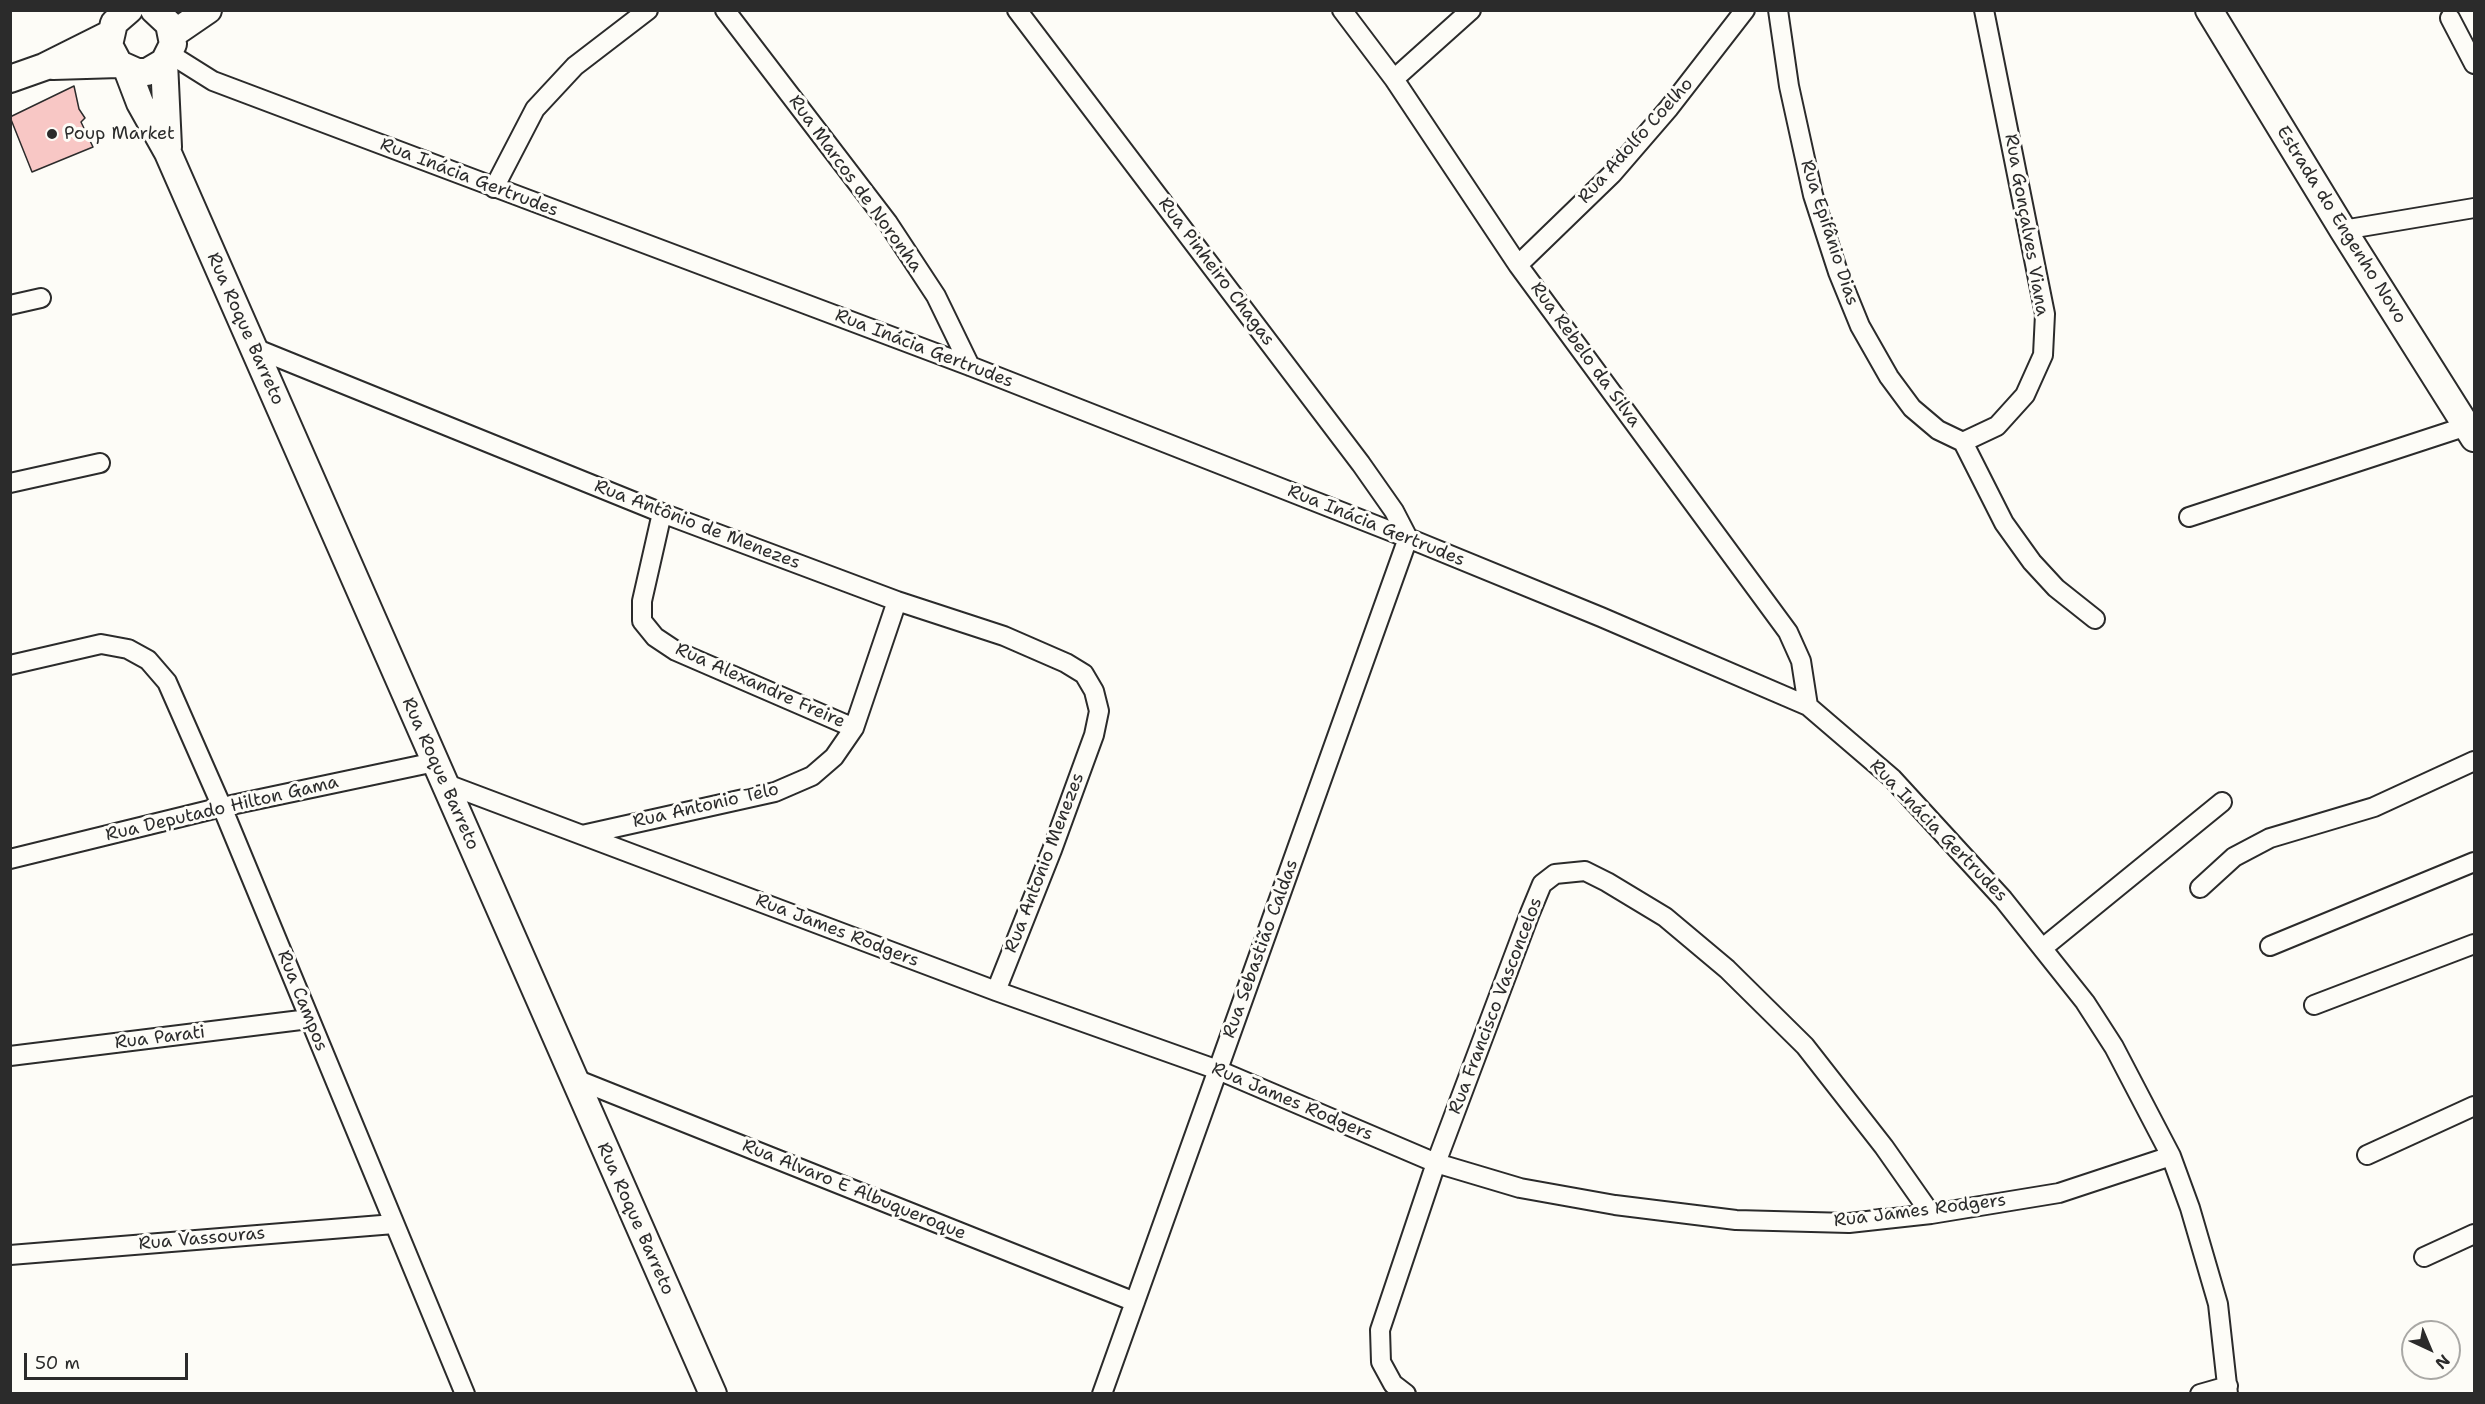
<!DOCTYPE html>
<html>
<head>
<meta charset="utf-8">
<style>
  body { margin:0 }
  #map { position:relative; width:2485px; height:1404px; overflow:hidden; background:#fdfcf7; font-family:"Shantell Sans",sans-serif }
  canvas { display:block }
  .frame { position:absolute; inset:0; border:12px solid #2b2b2b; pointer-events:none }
  .north { position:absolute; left:2401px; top:1320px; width:60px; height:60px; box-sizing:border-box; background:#fdfcf7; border:2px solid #a9a8a5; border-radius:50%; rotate:136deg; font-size:16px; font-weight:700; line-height:24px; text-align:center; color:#2b2b2b }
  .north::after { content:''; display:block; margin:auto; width:21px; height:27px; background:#2b2b2b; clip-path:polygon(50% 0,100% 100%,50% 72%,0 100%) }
  .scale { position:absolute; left:24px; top:1353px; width:164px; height:27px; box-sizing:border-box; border:3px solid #2b2b2b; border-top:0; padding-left:8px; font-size:18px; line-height:21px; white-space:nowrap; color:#2b2b2b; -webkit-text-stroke:4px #fdfcf7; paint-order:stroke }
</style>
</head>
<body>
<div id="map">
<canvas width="2485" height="1404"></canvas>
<div class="frame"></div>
<div class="north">N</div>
<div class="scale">50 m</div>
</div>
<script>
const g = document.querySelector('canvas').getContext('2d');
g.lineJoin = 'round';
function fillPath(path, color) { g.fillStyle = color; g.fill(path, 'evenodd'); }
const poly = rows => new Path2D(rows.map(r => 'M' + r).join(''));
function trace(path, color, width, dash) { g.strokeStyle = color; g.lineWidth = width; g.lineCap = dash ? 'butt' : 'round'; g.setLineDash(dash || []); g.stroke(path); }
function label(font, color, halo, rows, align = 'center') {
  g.font = font + ' "Shantell Sans",sans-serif'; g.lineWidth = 6; g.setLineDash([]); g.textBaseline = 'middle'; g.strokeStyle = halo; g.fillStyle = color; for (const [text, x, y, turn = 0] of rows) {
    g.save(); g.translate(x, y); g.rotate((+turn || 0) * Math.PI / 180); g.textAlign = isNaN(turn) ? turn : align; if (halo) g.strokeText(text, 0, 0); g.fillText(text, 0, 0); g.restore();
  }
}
const building = poly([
  [74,86,79,109,85,118,81,122,93,147,32,172,10,117,74,86]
]);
const street = poly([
  [725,10,888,223,936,296,970,366],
  [1017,10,1361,464,1394,511,1408,538,1102,1394],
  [1342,10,1394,79,1518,265,1788,632,1801,661,1808,706],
  [1778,10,1789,86,1813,195,1838,272,1860,326,1889,377,1912,408,1938,430,1963,442,2004,523,2032,562,2056,588,2095,619],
  [2450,18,2474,64],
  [170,54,213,81,970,366,1408,538,1601,617,1808,706,1892,778,2003,899,2085,1002,2114,1047,2171,1156,2190,1208,2218,1304,2228,1394],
  [1394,79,1471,10],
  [494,188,535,109,575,66,648,10],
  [2343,230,2474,208],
  [1518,265,1612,174,1669,108,1745,10],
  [10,305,41,298],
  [252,347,662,513,897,601,1004,636,1066,663,1084,674,1094,691,1099,711,1094,735,1052,850,996,991],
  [1963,442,1997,426,2025,395,2043,355,2045,314,1984,10],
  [10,483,100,463],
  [662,513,642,601,642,621,655,637,676,651,854,728],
  [2189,517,2467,426],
  [10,665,101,644,128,649,148,660,167,682,222,807,465,1394],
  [444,783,996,991,1218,1070,1436,1163,1520,1188,1615,1205,1736,1220,1849,1223,1931,1214,2059,1193,2171,1156],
  [582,835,775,792,812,776,834,757,854,728,897,601],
  [10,859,222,807,435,762],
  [2200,888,2234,857,2270,838,2374,807,2474,761],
  [2270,946,2474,862],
  [2044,947,2222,802],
  [2314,1005,2474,944],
  [10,1056,309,1019],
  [573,1078,1135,1302],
  [2367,1155,2474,1106],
  [10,1255,394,1224],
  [2424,1257,2474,1234],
  [1406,1394,1393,1384,1381,1362,1380,1330,1436,1163,1530,913,1542,884,1555,874,1585,871,1607,882,1665,917,1727,969,1805,1046,1884,1147,1931,1214],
  [2200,1394,2228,1386]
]);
const secondary = poly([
  [129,10,114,23,109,45,119,64,137,72,147,72,164,62,173,44,169,24,154,10],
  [2209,10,2343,230,2474,438],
  [173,34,208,10],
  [164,62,168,147],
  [53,66,119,64],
  [127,69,140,103,168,153,713,1394],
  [10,79,44,67,110,34]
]);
const markers = [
  [52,134,6,"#2b2b2b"]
];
const poiNames = [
  ["Poup Market",64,134]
];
const streetNames = [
  ["Rua Adolfo Coelho",1636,141,-48],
  ["Rua Inácia Gertrudes",469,178,21],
  ["Rua Marcos de Noronha",855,184,54],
  ["Rua Gonçalves Viana",2026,225,80],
  ["Estrada do Engenho Novo",2341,225,58],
  ["Rua Epifânio Dias",1829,233,72],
  ["Rua Pinheiro Chagas",1216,272,53],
  ["Rua Roque Barreto",245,329,66],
  ["Rua Inácia Gertrudes",924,349,21],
  ["Rua Rebelo da Silva",1585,355,54],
  ["Rua Antônio de Menezes",697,525,21],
  ["Rua Inácia Gertrudes",1376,526,22],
  ["Rua Alexandre Freire",760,686,24],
  ["Rua Roque Barreto",440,774,66],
  ["Rua Antonio Telo",706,806,-13],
  ["Rua Deputado Hilton Gama",222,809,-13],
  ["Rua Inácia Gertrudes",1938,831,46],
  ["Rua Antonio Menezes",1045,863,-69],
  ["Rua James Rodgers",837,931,21],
  ["Rua Sebastião Caldas",1261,949,-70],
  ["Rua Campos",302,1001,68],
  ["Rua Francisco Vasconcelos",1496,1006,-69],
  ["Rua Parati",160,1038,-7],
  ["Rua James Rodgers",1292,1102,23],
  ["Rua Alvaro E Albuqueroque",854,1190,22],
  ["Rua James Rodgers",1920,1211,-7],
  ["Rua Roque Barreto",635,1219,66],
  ["Rua Vassouras",202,1239,-5]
];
fillPath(building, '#f8c7c5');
trace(building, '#2b2b2b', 1.5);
trace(street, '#2b2b2b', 22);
trace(secondary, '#2b2b2b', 30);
trace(street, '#fdfcf7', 18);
trace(secondary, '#fdfcf7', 26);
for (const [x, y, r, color] of markers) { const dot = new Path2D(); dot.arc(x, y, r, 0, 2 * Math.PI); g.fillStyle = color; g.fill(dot); trace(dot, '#fdfcf7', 2); }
label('18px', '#2b2b2b', '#fdfcf7', poiNames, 'left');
label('18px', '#2b2b2b', '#fdfcf7', streetNames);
</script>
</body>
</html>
